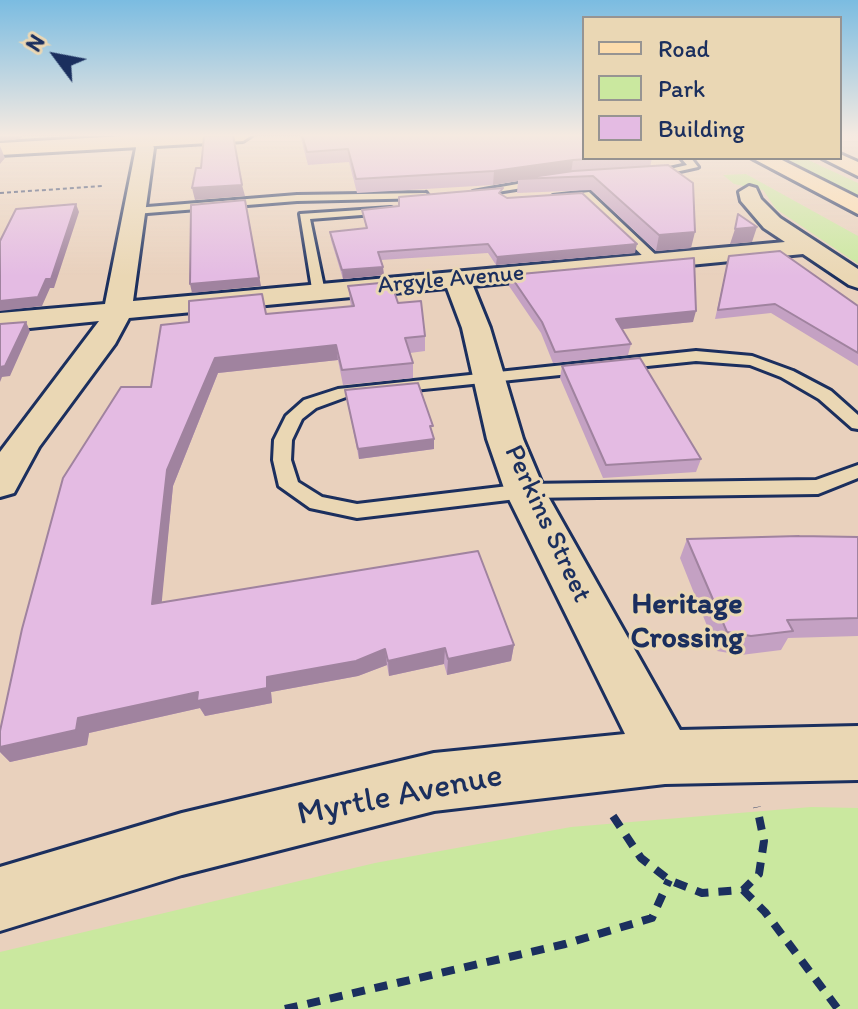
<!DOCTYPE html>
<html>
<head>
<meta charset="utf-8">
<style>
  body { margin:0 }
  #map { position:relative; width:858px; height:1009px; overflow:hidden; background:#e9d1bd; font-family:Itim,sans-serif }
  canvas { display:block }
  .legend { position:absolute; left:582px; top:16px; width:260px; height:144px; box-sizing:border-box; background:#ead7b4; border:2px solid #979492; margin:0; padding:10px 14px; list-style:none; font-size:24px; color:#1b2f5e }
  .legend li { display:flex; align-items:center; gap:16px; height:40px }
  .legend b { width:40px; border:2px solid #979492 }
  .north { position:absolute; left:16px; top:16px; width:80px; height:80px; -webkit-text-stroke:6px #ead7b4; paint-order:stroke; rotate:302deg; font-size:22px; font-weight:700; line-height:32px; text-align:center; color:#1b2f5e }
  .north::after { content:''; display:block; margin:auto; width:28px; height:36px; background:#1b2f5e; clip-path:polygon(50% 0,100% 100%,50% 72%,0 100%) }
</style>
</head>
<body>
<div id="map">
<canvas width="858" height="1009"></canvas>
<ul class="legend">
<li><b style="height:10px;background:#fddcac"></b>Road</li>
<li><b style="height:22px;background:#cae89f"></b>Park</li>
<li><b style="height:22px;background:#e4bbe3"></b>Building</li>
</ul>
<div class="north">N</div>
</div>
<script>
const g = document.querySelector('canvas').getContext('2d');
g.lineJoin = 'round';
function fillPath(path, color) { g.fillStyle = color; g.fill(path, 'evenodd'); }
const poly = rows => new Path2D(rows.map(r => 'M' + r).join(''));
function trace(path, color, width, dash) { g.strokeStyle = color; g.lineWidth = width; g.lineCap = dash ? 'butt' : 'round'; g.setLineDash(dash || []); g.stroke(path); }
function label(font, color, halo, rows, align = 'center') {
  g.font = font + ' Itim,sans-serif'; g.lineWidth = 6; g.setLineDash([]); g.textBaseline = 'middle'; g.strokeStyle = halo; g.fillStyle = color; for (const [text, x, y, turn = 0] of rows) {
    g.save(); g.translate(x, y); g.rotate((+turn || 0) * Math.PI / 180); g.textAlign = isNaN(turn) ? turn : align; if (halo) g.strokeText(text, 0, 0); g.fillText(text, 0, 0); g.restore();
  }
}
const green = poly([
  [782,158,804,158,858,183,858,195],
  [746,174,858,236,858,264,776,209,763,190,734,184,723,175],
  [811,807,858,808,858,1009,0,1009,0,952,375,863,571,827]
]);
const pathFar1 = poly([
  [0,193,103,186]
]);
const path = poly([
  [613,816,641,858,669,880,702,893,743,890,759,874,764,841,757,807],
  [743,890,765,912,838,1009],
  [285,1009,565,944,652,918,669,880]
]);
const lane = poly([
  [681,158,691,158,698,167,653,177,648,174,687,165,681,158],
  [545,179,548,184,478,195,473,192,545,179],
  [589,192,659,258,659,264,651,264,582,197,558,199,553,196,589,192],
  [426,193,430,198,297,201,135,214,130,211,135,208,297,195,426,193],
  [391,208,391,212,387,213,310,219,325,292,313,295,300,214,391,208],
  [696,351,752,356,793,371,831,391,858,415,858,429,852,428,819,399,781,377,750,365,696,361,346,397,316,408,302,419,292,440,291,460,298,482,322,497,357,504,525,484,816,480,858,465,858,478,818,494,525,498,357,518,310,508,279,486,273,460,274,440,286,416,304,400,338,389,696,351]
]);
const street = poly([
  [133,135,149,135,154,148,133,301,785,242,764,228,741,201,739,192,749,186,756,188,761,199,780,218,858,269,858,288,849,285,803,254,473,286,490,328,523,439,545,491,680,730,858,726,858,780,665,784,434,811,182,875,0,931,0,867,182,813,434,753,625,734,505,491,487,439,462,328,447,288,129,318,115,344,39,447,14,493,0,497,0,452,99,321,0,331,0,313,105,304,136,148,133,135]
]);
const primary = poly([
  [141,135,252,135,243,141,0,155,0,143,141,135],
  [840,154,858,162,858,176,822,158,840,158,840,154],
  [752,158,778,158,858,198,858,214,752,158]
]);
const wall = poly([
  [300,135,584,135,584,158,652,158,650,167,691,248,656,251,591,190,517,193,518,181,493,185,357,193,349,162,308,165],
  [502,196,635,253,496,265,488,253,381,260,384,275,343,279,331,240,330,232,366,228,362,210],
  [729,256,858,306,858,366,771,313,715,319],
  [510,275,693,322,622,329,631,344,628,355,553,363,541,333,509,286],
  [348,286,398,303,425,336,425,351,410,353,413,363,413,378,343,385,338,360,218,373,173,486,161,602,514,645,511,661,447,675,444,664,389,676,387,665,358,676,271,692,272,703,205,716,200,708,89,733,87,745,10,762,0,752,0,747,151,387,266,314,351,307],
  [562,366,701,459,696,472,603,478,560,378],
  [345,390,433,436,434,449,359,459],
  [858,537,858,636,788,638,781,650,741,655,717,651,680,558,687,539]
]);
const shadedWall = poly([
  [0,135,23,135,20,139,0,141],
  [0,146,5,158,0,164],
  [573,160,571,173,518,179,518,181,493,185,494,171],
  [242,185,245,196,195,200,192,188],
  [245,200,261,286,192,293,190,284],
  [76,204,79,212,54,288,50,288,42,306,0,311,0,301],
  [757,227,752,242,730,244,735,229],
  [695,232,691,248,656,251,659,235],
  [637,244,635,253,496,265,497,257],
  [383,267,384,275,343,279,342,270],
  [696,311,693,322,613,330,616,319],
  [26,322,30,331,10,376,2,377,0,382,0,367],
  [336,345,338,360,218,373,173,486,160,620,152,604,167,470,215,358],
  [434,439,434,449,359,459,358,449],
  [514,645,511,661,447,675,448,659],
  [445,648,444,664,389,676,388,661],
  [385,649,387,665,358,676,271,692,272,703,205,716,200,708,89,733,87,745,10,762,0,752,0,747,78,718]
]);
const building = poly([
  [233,135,242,185,192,188,196,168,201,168,204,136,233,135],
  [302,135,584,135,584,158,602,158,573,160,494,171,356,179,348,149,307,152,302,135],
  [668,165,693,183,695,232,659,235,593,176,518,179,573,171,668,165],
  [503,188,499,193,507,198,582,193,637,244,497,257,488,244,378,252,383,267,342,270,330,232,367,228,362,210,399,206,399,197,503,188],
  [245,200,259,278,190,284,191,205,245,200],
  [76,204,51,279,46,279,38,297,0,301,0,241,16,209,76,204],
  [738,214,757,227,735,229,738,214],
  [780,251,858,306,858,353,775,304,718,310,729,256,780,251],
  [694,258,696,311,616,319,631,344,555,352,542,322,510,275,694,258],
  [391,282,398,303,421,301,425,336,405,338,413,363,342,370,336,345,215,358,167,470,152,604,478,551,514,645,448,659,445,648,388,661,385,649,356,661,267,677,267,688,197,701,198,692,78,718,76,730,0,747,0,731,22,629,63,478,121,387,151,387,161,325,189,322,189,301,262,294,266,314,354,306,348,286,391,282],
  [26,322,5,366,0,367,0,324,26,322],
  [640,358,701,459,606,465,562,366,640,358],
  [418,383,433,426,430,426,434,439,358,449,345,390,418,383],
  [799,536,858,537,858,618,787,620,793,631,751,636,727,632,687,539,799,536]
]);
const farStreetnames = [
  ["Argyle Avenue",451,280,-5]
];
const streetNames = [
  ["Perkins Street",547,524,65]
];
const neighbourhoodNames = [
  ["Heritage",687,605],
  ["Crossing",687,639]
];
const nearStreetnames = [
  ["Myrtle Avenue",400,796,-11]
];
fillPath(green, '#cae89f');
trace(lane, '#1b2f5e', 6);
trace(street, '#1b2f5e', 6);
trace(primary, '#1b2f5e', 6);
trace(pathFar1, '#1b2f5e', 2, [4, 3]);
trace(path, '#1b2f5e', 8, [13, 10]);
fillPath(lane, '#ead7b4');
fillPath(street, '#ead7b4');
fillPath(primary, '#fddcac');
fillPath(wall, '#c4a1c3');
fillPath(shadedWall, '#a0839f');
fillPath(building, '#e4bbe3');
trace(building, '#a0839f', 2);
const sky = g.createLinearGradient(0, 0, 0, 276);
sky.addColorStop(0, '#7bbce1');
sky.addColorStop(0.49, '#f5eae1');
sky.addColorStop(1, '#f5eae100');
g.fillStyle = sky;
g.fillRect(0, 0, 858, 276);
label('24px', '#1b2f5e', '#ead7b4', farStreetnames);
label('28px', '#1b2f5e', '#ead7b4', streetNames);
label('bold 30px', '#1b2f5e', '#ead7b4', neighbourhoodNames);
label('34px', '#1b2f5e', '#ead7b4', nearStreetnames);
</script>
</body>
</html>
